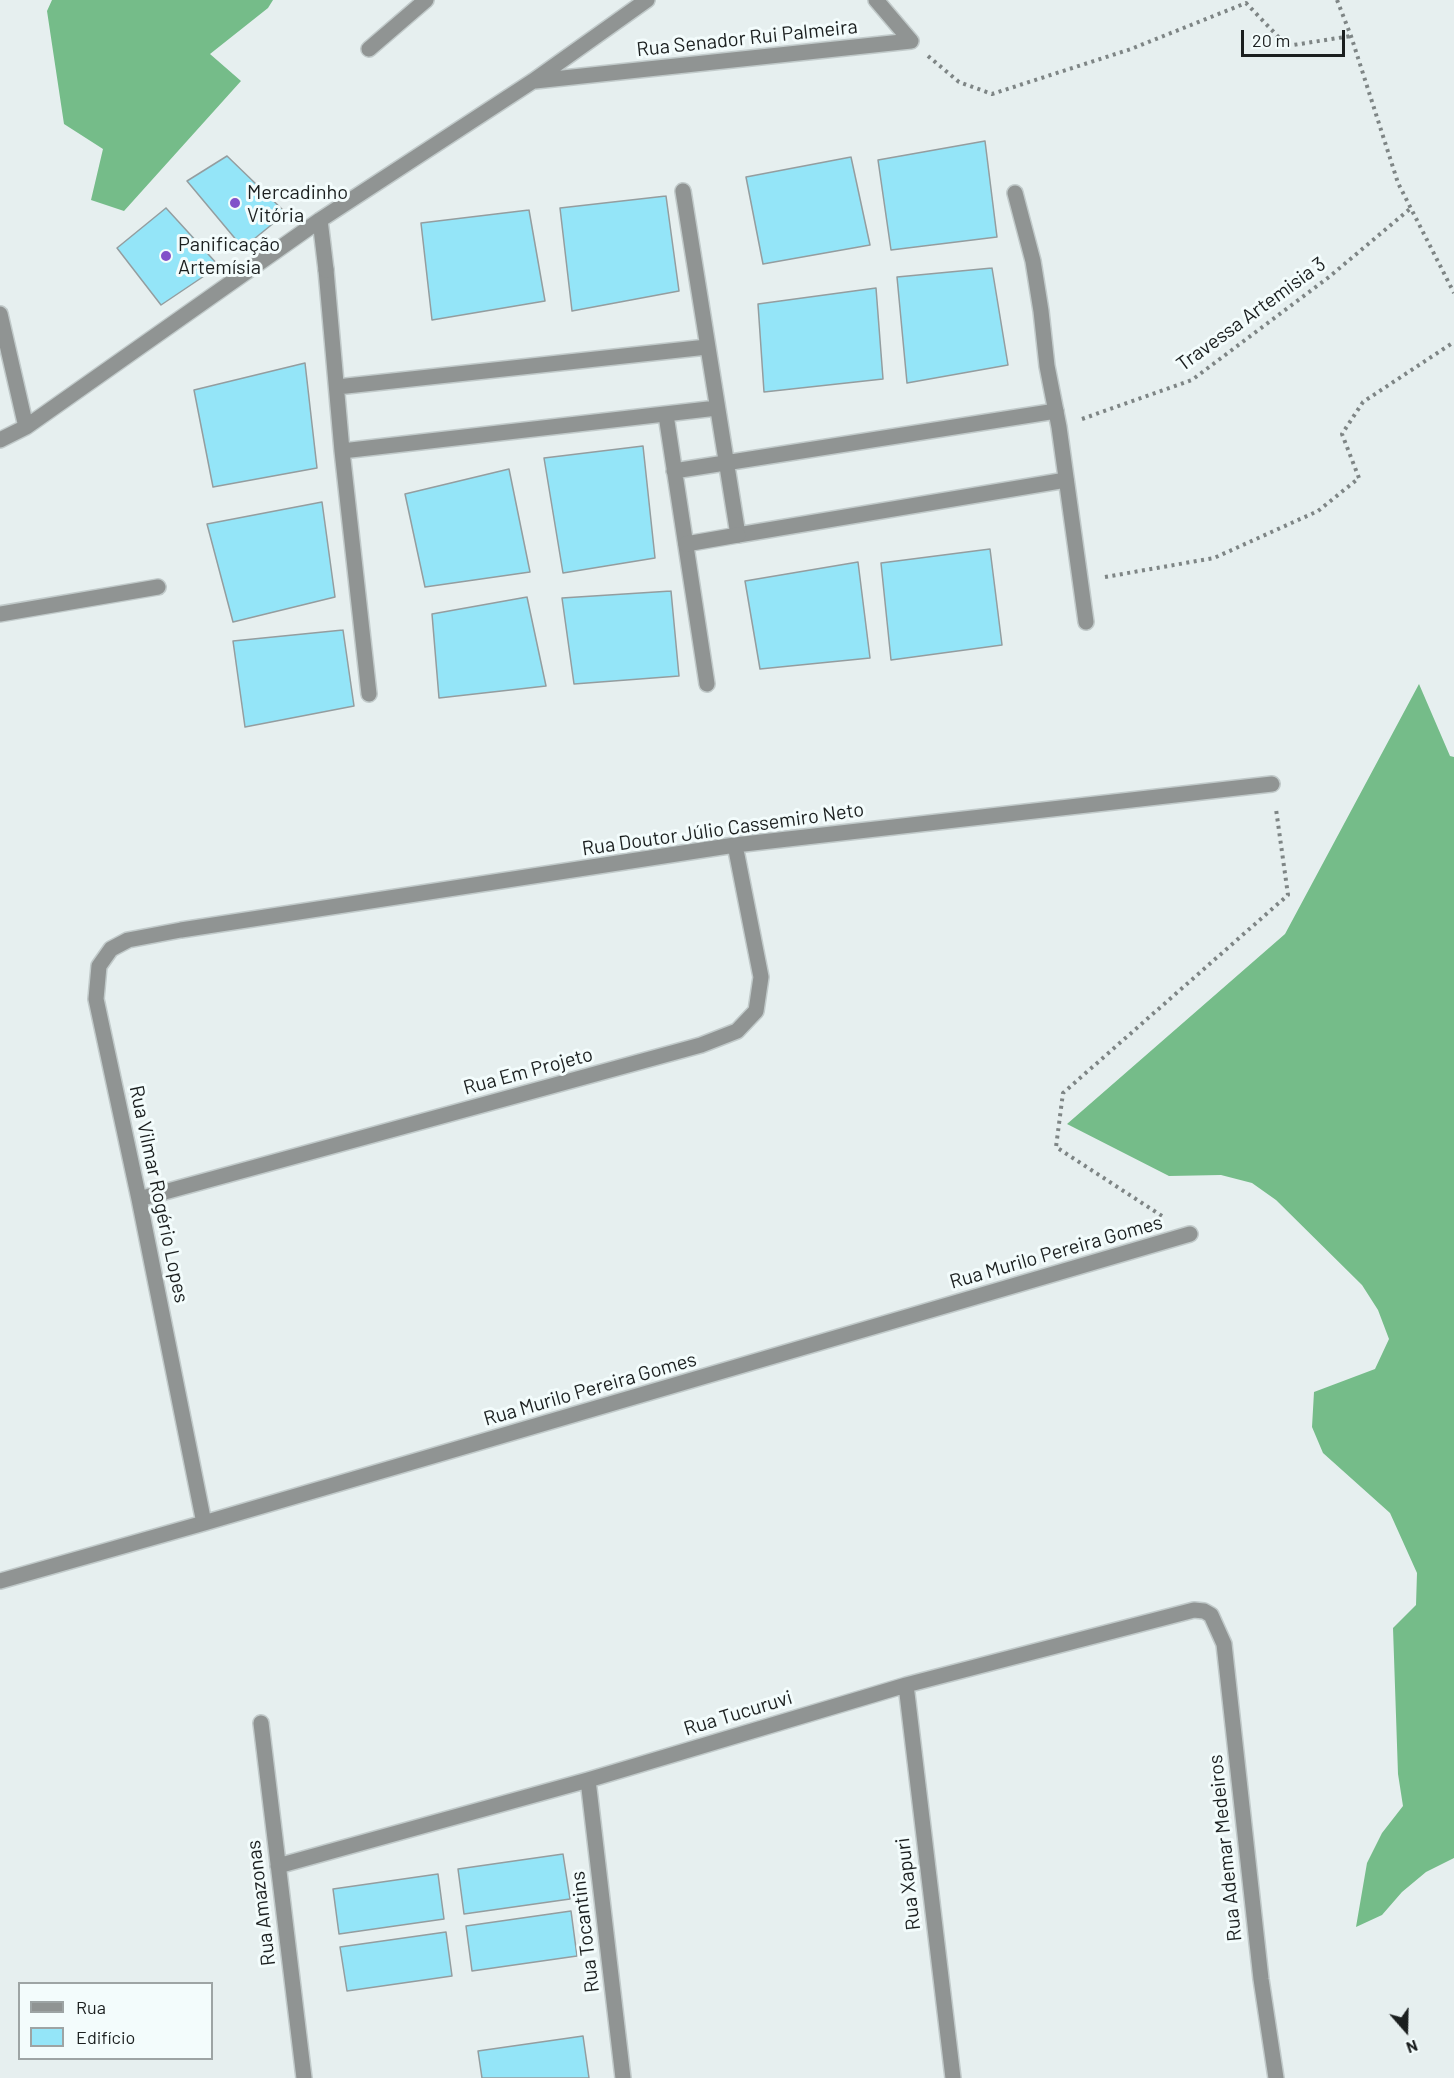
<!DOCTYPE html>
<html>
<head>
<meta charset="utf-8">
<style>
  body { margin:0 }
  #map { position:relative; width:1454px; height:2078px; overflow:hidden; background:#e6efef; font-family:Barlow,sans-serif }
  canvas { display:block }
  .legend { position:absolute; left:18px; top:1982px; width:195px; height:78px; box-sizing:border-box; background:#f3fcfc; border:2px solid #9da4a4; margin:0; padding:8px 10px; list-style:none; font-size:18px; color:#1b1f1f }
  .legend li { display:flex; align-items:center; gap:12px; height:30px }
  .legend b { width:30px; border:2px solid #9da4a4 }
  .north { position:absolute; left:1376px; top:2000px; width:60px; height:60px; -webkit-text-stroke:4px #f3fcfc; paint-order:stroke; rotate:160deg; font-size:16px; font-weight:700; line-height:24px; text-align:center; color:#1b1f1f }
  .north::after { content:''; display:block; margin:auto; width:21px; height:27px; background:#1b1f1f; clip-path:polygon(50% 0,100% 100%,50% 72%,0 100%) }
  .scale { position:absolute; left:1241px; top:30px; width:104px; height:27px; box-sizing:border-box; border:3px solid #1b1f1f; border-top:0; padding-left:8px; font-size:18px; line-height:21px; white-space:nowrap; color:#1b1f1f; -webkit-text-stroke:4px #f3fcfc; paint-order:stroke }
</style>
</head>
<body>
<div id="map">
<canvas width="1454" height="2078"></canvas>
<ul class="legend">
<li><b style="height:8px;background:#909493"></b>Rua</li>
<li><b style="height:16px;background:#94e5f8"></b>Edifício</li>
</ul>
<div class="north">N</div>
<div class="scale">20 m</div>
</div>
<script>
const g = document.querySelector('canvas').getContext('2d');
g.lineJoin = 'round';
function fillPath(path, color) { g.fillStyle = color; g.fill(path, 'evenodd'); }
const poly = rows => new Path2D(rows.map(r => 'M' + r).join(''));
function trace(path, color, width, dash) { g.strokeStyle = color; g.lineWidth = width; g.lineCap = dash ? 'butt' : 'round'; g.setLineDash(dash || []); g.stroke(path); }
function label(font, color, halo, rows, align = 'center') {
  g.font = font + ' Barlow,sans-serif'; g.lineWidth = 6; g.setLineDash([]); g.textBaseline = 'middle'; g.strokeStyle = halo; g.fillStyle = color; for (const [text, x, y, turn = 0] of rows) {
    g.save(); g.translate(x, y); g.rotate((+turn || 0) * Math.PI / 180); g.textAlign = isNaN(turn) ? turn : align; if (halo) g.strokeText(text, 0, 0); g.fillText(text, 0, 0); g.restore();
  }
}
const forest = poly([
  [52,0,273,0,268,8,210,54,241,81,124,211,91,200,103,149,64,124,47,11],
  [1419,684,1450,756,1454,757,1454,1858,1426,1872,1402,1892,1382,1915,1356,1927,1367,1863,1382,1833,1403,1806,1398,1774,1393,1628,1416,1605,1417,1573,1390,1513,1323,1453,1312,1427,1314,1392,1375,1369,1389,1339,1378,1310,1362,1285,1276,1200,1252,1183,1221,1175,1169,1176,1067,1124,1285,934]
]);
const building = poly([
  [985,141,997,237,891,250,878,160,985,141],
  [227,156,286,213,243,248,187,181,227,156],
  [851,157,870,245,763,264,746,177,851,157],
  [666,196,679,291,572,311,560,208,666,196],
  [166,208,219,266,161,305,117,248,166,208],
  [529,210,545,301,432,320,421,223,529,210],
  [992,268,1008,365,907,383,897,277,992,268],
  [876,288,883,379,764,392,758,304,876,288],
  [305,363,317,468,213,487,194,390,305,363],
  [643,446,655,558,563,573,544,458,643,446],
  [509,469,530,572,425,587,405,494,509,469],
  [322,502,335,597,233,622,207,524,322,502],
  [990,549,1002,645,891,660,881,563,990,549],
  [858,562,870,658,760,669,745,581,858,562],
  [671,591,679,676,574,684,562,598,671,591],
  [527,597,546,686,439,698,432,614,527,597],
  [343,630,354,706,245,727,233,641,343,630],
  [563,1854,570,1899,464,1914,458,1869,563,1854],
  [438,1874,444,1919,339,1934,333,1889,438,1874],
  [571,1911,577,1956,472,1971,466,1926,571,1911],
  [446,1932,452,1976,347,1991,340,1947,446,1932],
  [583,2036,589,2078,482,2078,478,2051,583,2036]
]);
const path = poly([
  [1337,0,1351,36,1398,183,1454,293],
  [928,56,959,82,992,94,1131,49,1246,3,1287,46,1351,36],
  [1082,419,1192,380,1329,277,1411,208],
  [1105,577,1214,558,1318,511,1359,478,1342,434,1363,402,1454,342],
  [1162,1216,1056,1147,1063,1093,1288,895,1276,809]
]);
const service = poly([
  [683,191,738,535,1066,480],
  [326,270,342,451,369,694],
  [337,387,707,347],
  [666,415,707,684],
  [342,451,717,408],
  [674,471,1056,411],
  [0,614,158,587]
]);
const minor = poly([
  [876,0,911,41],
  [369,49,426,0],
  [535,81,911,41],
  [1015,193,1033,261,1041,311,1047,366,1059,427,1086,622],
  [320,220,326,270],
  [0,314,26,427],
  [0,440,26,427,320,220,533,81,647,0],
  [686,544,738,535],
  [139,1199,701,1045,737,1031,756,1011,761,977,735,845],
  [204,1523,139,1199,96,999,99,966,111,949,128,940,181,930,735,845,1272,784],
  [0,1581,204,1523,1190,1234],
  [906,1685,953,2078],
  [261,1723,304,2078],
  [588,1780,623,2078],
  [278,1866,588,1780,906,1685,1194,1610,1204,1611,1211,1615,1224,1644,1261,1979,1276,2078]
]);
const markers = [
  [235,203,6,"#8151c9"],
  [166,256,6,"#8151c9"]
];
const streetNames = [
  ["Rua Senador Rui Palmeira",747,38,-6],
  ["Travessa Artemisia 3",1251,314,-36],
  ["Rua Doutor Júlio Cassemiro Neto",723,829,-8],
  ["Rua Em Projeto",528,1071,-15],
  ["Rua Vilmar Rogério Lopes",159,1194,78],
  ["Rua Murilo Pereira Gomes",1056,1252,-16],
  ["Rua Murilo Pereira Gomes",590,1389,-16],
  ["Rua Tucuruvi",738,1713,-17],
  ["Rua Ademar Medeiros",1225,1848,-96],
  ["Rua Xapuri",908,1884,-97],
  ["Rua Amazonas",261,1903,-97],
  ["Rua Tocantins",585,1932,-97]
];
const poiNames = [
  ["Mercadinho",247,192],
  ["Vitória",247,215],
  ["Panificação",178,244],
  ["Artemísia",178,267]
];
fillPath(forest, '#75bc89');
fillPath(building, '#94e5f8');
trace(building, '#949d9f', 1.5);
trace(service, '#c1caca', 18);
trace(minor, '#c1caca', 18);
trace(path, '#7e8585', 4, [3, 4.5]);
trace(service, '#909493', 15);
trace(minor, '#909493', 15);
for (const [x, y, r, color] of markers) { const dot = new Path2D(); dot.arc(x, y, r, 0, 2 * Math.PI); g.fillStyle = color; g.fill(dot); trace(dot, '#f3fcfc', 2); }
label('20px', '#1b1f1f', '#f3fcfc', streetNames);
label('20px', '#1b1f1f', '#f3fcfc', poiNames, 'left');
</script>
</body>
</html>
